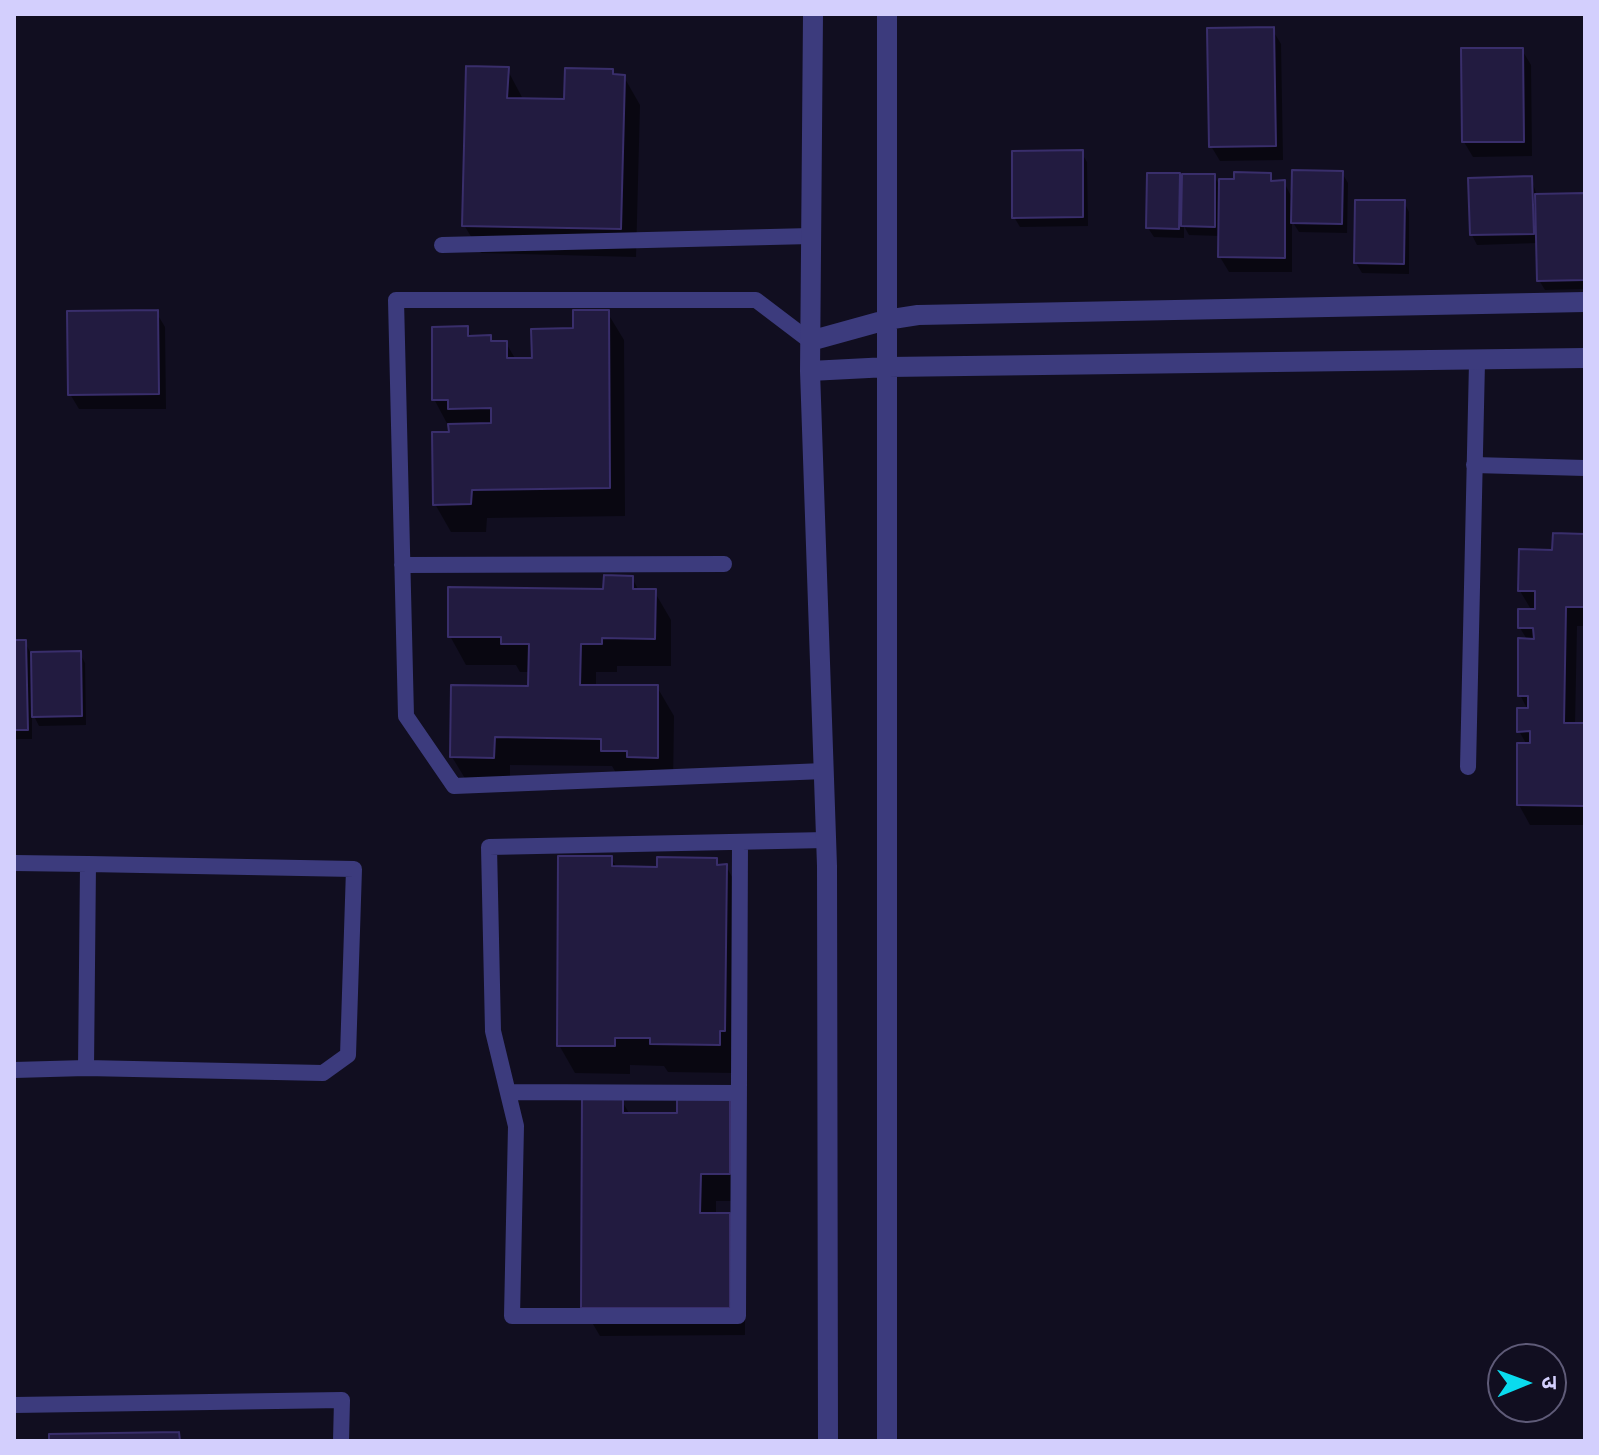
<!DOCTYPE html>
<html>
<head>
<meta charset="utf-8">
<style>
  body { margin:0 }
  #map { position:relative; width:1599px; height:1455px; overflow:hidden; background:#110e20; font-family:Montserrat,"Noto Sans Devanagari",sans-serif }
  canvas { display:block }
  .frame { position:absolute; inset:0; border:16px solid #d3cffd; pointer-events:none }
  .north { position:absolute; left:1487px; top:1343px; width:80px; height:80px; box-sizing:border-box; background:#110e20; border:2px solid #5f5b78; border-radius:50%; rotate:89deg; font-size:22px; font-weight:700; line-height:32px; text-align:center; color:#d3cffd }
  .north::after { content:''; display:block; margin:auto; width:28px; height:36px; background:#0adbee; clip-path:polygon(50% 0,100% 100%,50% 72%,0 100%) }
</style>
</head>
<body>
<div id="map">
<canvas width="1599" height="1455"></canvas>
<div class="frame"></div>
<div class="north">उ</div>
</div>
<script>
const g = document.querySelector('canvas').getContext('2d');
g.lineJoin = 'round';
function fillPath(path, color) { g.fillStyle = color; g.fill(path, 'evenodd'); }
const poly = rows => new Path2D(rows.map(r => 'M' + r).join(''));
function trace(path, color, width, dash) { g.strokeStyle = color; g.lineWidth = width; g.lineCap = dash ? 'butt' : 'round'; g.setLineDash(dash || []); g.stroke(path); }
const shadow = poly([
  [1272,29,1281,44,1283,160,1220,161,1211,146],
  [1522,50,1531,65,1532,156,1473,157,1464,142],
  [507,69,524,101,566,101,612,71,615,76,624,77,640,105,636,257,481,253,464,225],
  [1081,152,1087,162,1088,226,1020,227,1014,217],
  [1342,173,1348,183,1347,233,1299,232,1292,221,1292,272,1229,272,1220,257,1221,236,1189,235,1184,226,1184,238,1154,237,1148,228,1179,175,1184,184,1214,176,1221,188,1270,175,1274,183,1284,182,1293,200],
  [1531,178,1537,196,1585,195,1585,289,1545,290,1539,280,1538,243,1477,245,1472,235],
  [1404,202,1409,212,1409,274,1362,273,1356,263],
  [156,312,165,327,166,409,79,409,70,394],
  [607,312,624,340,625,516,487,518,486,532,451,532,435,504,450,429,434,399,467,328,472,338,490,337,493,343,506,343,516,360,534,360],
  [1585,536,1585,626,1577,626,1575,725,1585,725,1585,825,1530,825,1519,805,1527,745,1519,731,1528,710,1520,695,1528,641,1520,628,1532,611,1520,591,1554,552],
  [632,578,639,591,654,591,671,620,671,666,617,666,617,672,596,672,596,687,657,687,674,716,673,785,645,785,619,778,612,766,510,765,510,786,469,785,452,757,530,688,531,672,520,672,516,665,466,665,450,636,605,591],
  [14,642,25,642,31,654,80,653,85,663,86,725,39,726,32,712,32,739,14,739],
  [611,858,617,868,659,869,716,860,720,867,726,866,742,895,735,1073,668,1072,664,1066,630,1065,630,1074,575,1073,559,1045],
  [622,1101,630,1115,679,1115,729,1101,745,1129,745,1201,716,1201,716,1215,729,1215,745,1243,745,1335,600,1336,583,1307]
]);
const building = poly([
  [1274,27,1276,146,1209,147,1207,28,1274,27],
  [1461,48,1523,48,1524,142,1462,142,1461,48],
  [466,66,509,67,507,98,564,99,565,68,613,69,613,74,625,75,621,229,462,226,466,66],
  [1083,150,1083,217,1012,218,1012,151,1083,150],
  [1292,170,1343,171,1342,224,1291,223,1292,170],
  [1234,172,1271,173,1271,181,1285,180,1285,258,1218,257,1219,179,1234,179,1234,172],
  [1147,173,1180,173,1179,229,1146,228,1147,173],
  [1182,174,1215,174,1215,227,1181,226,1182,174],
  [1532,176,1534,234,1470,235,1468,178,1532,176],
  [1585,193,1585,280,1537,281,1535,194,1585,193],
  [1355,200,1405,200,1404,264,1354,263,1355,200],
  [158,310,159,394,68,395,67,311,158,310],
  [573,310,609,310,610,488,472,490,471,504,433,505,432,432,449,432,448,424,491,423,491,408,448,409,448,400,432,400,432,327,468,326,468,336,491,335,491,341,507,341,507,358,532,358,531,329,573,328,573,310],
  [1553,533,1585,534,1585,607,1566,607,1564,723,1585,723,1585,806,1517,805,1517,743,1530,743,1530,731,1517,732,1517,708,1528,708,1528,696,1518,696,1518,638,1534,639,1533,628,1518,628,1518,609,1535,609,1535,591,1518,591,1519,549,1552,550,1553,533],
  [604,575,633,576,633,589,656,589,655,639,602,638,602,644,581,644,580,685,658,685,658,758,627,757,627,751,601,751,601,739,495,737,494,758,450,757,451,685,528,686,529,644,501,644,501,637,448,637,448,587,603,589,604,575],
  [14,640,26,640,28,730,14,730,14,640],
  [81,651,82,716,32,717,31,652,81,651],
  [558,856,612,856,612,866,657,867,657,857,717,858,717,865,727,864,725,1031,720,1031,720,1045,650,1044,650,1038,615,1038,615,1046,557,1046,558,856],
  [582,1099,623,1099,623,1113,677,1113,677,1099,730,1099,730,1174,701,1174,700,1213,730,1213,730,1308,581,1308,582,1099],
  [179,1432,180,1441,49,1441,49,1434,179,1432]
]);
const service = poly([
  [442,245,811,236],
  [810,341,756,300,396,300,406,716,454,786,824,771],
  [1474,465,1585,468],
  [402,565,724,564],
  [1468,767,1477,362],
  [740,842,738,1316,512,1316,516,1126,493,1031,489,847,826,840],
  [14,863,88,864,354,869,348,1055,323,1073,86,1068,88,864],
  [14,1070,86,1068],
  [508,1092,739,1093],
  [14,1405,342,1400,341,1441]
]);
const tertiary = poly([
  [813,14,810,371,827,866,828,1441],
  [810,341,886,320,918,315,1585,302],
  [810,371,888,367,1585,358],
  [887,1441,887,14]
]);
fillPath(shadow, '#0007');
fillPath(building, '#221b40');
trace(building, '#392e6b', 2);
trace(service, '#3c3b7d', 16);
trace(tertiary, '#3c3b7d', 20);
</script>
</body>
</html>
